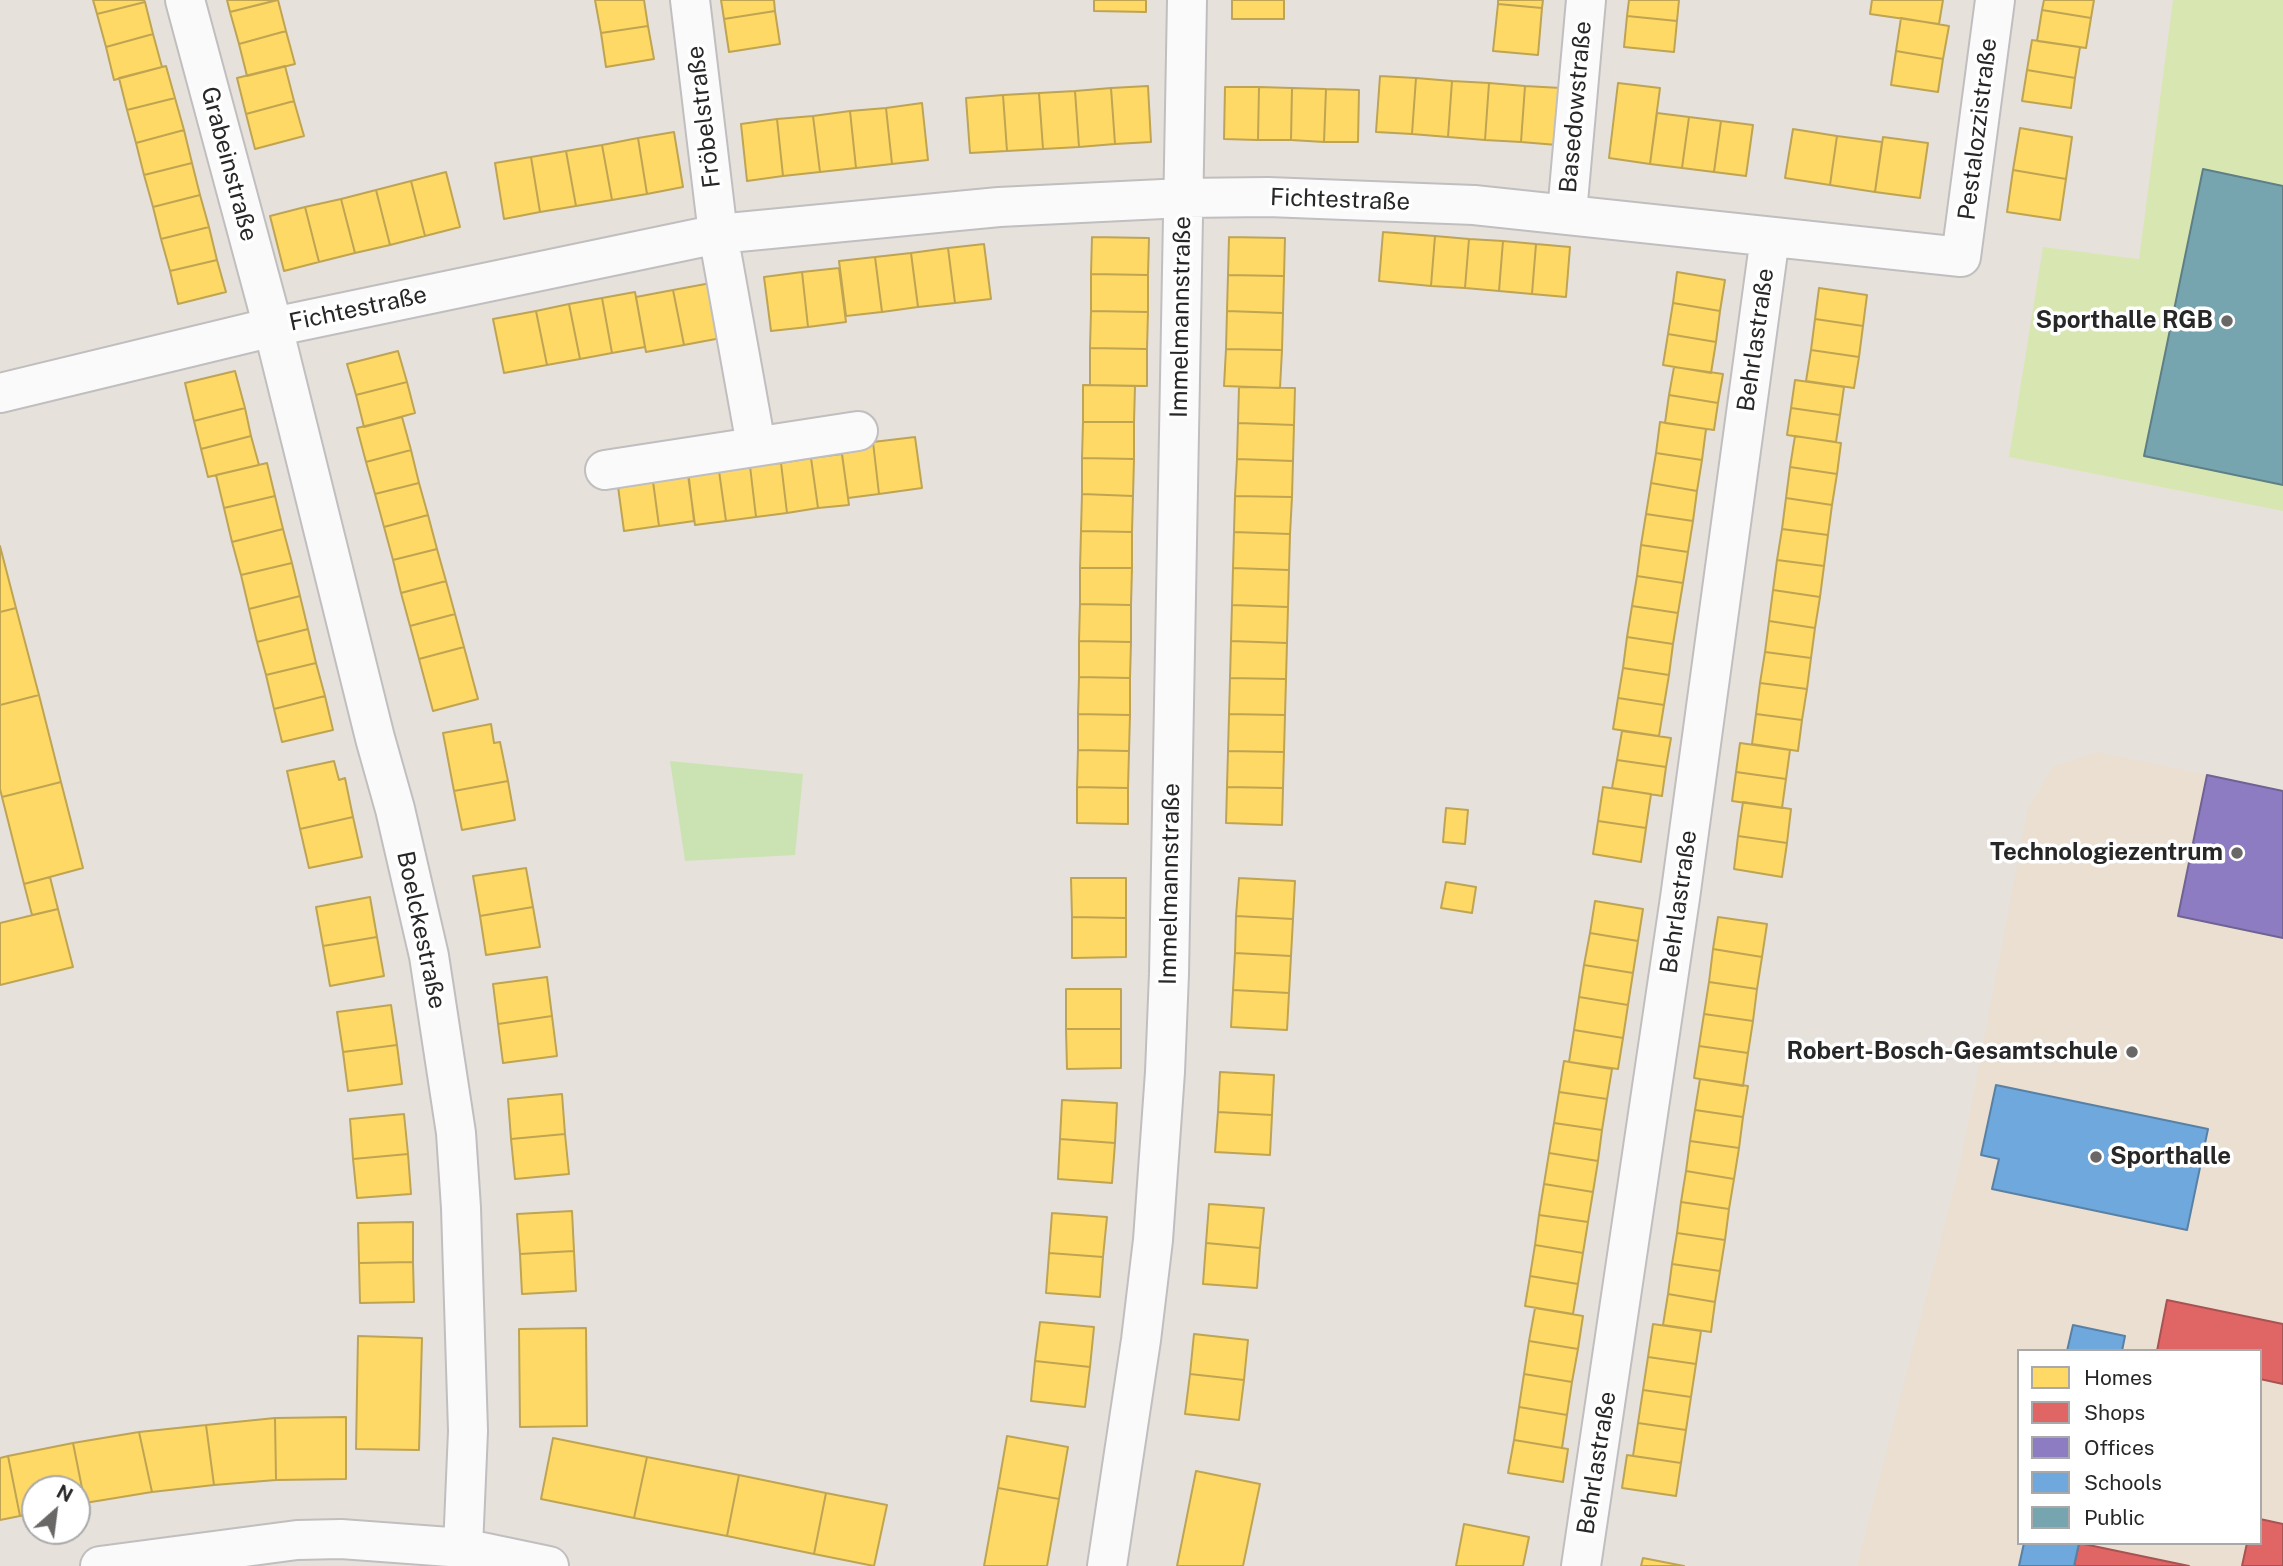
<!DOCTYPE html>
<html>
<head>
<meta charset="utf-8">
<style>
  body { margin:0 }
  #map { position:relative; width:2283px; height:1566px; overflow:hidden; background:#e7e1dc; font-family:"Public Sans",sans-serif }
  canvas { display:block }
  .legend { position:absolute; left:2017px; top:1349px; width:245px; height:196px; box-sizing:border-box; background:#fff; border:2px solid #a9a9a9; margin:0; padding:9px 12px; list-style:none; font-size:21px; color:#272727 }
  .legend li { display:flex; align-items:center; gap:14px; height:35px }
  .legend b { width:35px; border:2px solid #a9a9a9 }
  .north { position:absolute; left:21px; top:1475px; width:70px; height:70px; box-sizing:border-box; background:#fff; border:2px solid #a9a9a9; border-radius:50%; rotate:28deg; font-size:19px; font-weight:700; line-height:28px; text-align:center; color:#272727 }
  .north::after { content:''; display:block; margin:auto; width:24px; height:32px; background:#6a6866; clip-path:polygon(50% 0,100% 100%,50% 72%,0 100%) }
</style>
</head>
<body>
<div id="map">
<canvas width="2283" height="1566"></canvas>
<ul class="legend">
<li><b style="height:19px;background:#ffd966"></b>Homes</li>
<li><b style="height:19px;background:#e06666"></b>Shops</li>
<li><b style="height:19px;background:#8e7cc3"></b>Offices</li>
<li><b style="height:19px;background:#6fa8dc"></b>Schools</li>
<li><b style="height:19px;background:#76a5af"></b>Public</li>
</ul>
<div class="north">N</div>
</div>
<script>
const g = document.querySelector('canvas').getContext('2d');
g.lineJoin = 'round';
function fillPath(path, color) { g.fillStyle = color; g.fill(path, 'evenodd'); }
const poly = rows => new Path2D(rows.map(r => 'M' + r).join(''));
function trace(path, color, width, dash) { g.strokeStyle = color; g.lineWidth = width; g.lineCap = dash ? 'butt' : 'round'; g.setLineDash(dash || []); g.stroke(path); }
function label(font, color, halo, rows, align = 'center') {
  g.font = font + ' "Public Sans",sans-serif'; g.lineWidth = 7; g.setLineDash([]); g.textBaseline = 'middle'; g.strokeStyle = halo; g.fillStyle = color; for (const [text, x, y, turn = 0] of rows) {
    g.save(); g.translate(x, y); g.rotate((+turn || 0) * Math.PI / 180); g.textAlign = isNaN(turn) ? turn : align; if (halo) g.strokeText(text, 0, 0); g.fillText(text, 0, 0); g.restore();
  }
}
const education = poly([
  [2097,752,2207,775,2178,916,2283,938,2283,1566,1857,1566,1960,1165,2028,808,2053,767],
  [2019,1351,2260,1351,2260,1543,2019,1543]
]);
const green = poly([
  [670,761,803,774,795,855,685,861]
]);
const pitch = poly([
  [2173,0,2283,0,2283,511,2009,457,2043,247,2139,259]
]);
const homes = poly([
  [93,0,144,0,145,2,97,14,93,0],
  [227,0,277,0,230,12,227,0],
  [278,0,286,31,239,44,230,12,278,0],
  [595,0,644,0,648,26,601,33,595,0],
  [721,0,774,0,775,11,724,19,721,0],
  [1094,0,1146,0,1146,12,1094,11,1094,0],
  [1232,0,1284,0,1284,19,1232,19,1232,0],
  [1498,0,1543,0,1542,8,1498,4,1498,0],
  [1629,0,1679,0,1677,21,1627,16,1629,0],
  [1872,0,1943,0,1939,24,1870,14,1872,0],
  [2044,0,2094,0,2091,18,2042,10,2044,0],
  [145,2,153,34,106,47,97,14,145,2],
  [1498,4,1542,8,1538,55,1493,51,1498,4],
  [2042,10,2091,18,2086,48,2037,41,2042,10],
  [775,11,780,44,729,52,724,19,775,11],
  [1627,16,1677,21,1674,52,1624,47,1627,16],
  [1901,18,1949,26,1943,59,1896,51,1901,18],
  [648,26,654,59,606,67,601,33,648,26],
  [286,31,295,64,247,76,239,44,286,31],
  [153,34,162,67,114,80,106,47,153,34],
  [2032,40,2080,47,2075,78,2027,70,2032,40],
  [1896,51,1943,59,1938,92,1891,85,1896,51],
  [166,66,175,98,127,110,119,78,166,66],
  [285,66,294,101,246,114,237,78,285,66],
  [2027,70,2075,78,2071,108,2022,101,2027,70],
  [1380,76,1416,78,1412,134,1376,132,1380,76],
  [1416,78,1452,81,1448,137,1412,134,1416,78],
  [1452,81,1489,83,1485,140,1448,137,1452,81],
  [1489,83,1525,86,1521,142,1485,140,1489,83],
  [1618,83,1660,88,1650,164,1609,158,1618,83],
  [1148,86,1151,142,1115,144,1111,88,1148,86],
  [1525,86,1561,88,1557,145,1521,142,1525,86],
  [1225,87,1259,87,1258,140,1224,139,1225,87],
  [1259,87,1292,88,1291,140,1258,140,1259,87],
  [1111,88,1115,144,1079,147,1075,91,1111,88],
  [1292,88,1326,89,1324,142,1291,140,1292,88],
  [1326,89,1359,90,1358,142,1324,142,1326,89],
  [1075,91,1079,147,1043,149,1039,93,1075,91],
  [1039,93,1043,149,1007,151,1003,95,1039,93],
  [1003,95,1007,151,970,153,966,98,1003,95],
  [175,98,184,130,136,143,127,110,175,98],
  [294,101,304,136,255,149,246,114,294,101],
  [922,103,928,160,892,164,886,108,922,103],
  [886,108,892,164,856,168,850,111,886,108],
  [850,111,856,168,820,172,813,116,850,111],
  [1657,113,1689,117,1682,168,1650,164,1657,113],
  [813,116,820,172,783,176,777,119,813,116],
  [1689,117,1721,121,1714,172,1682,168,1689,117],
  [777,119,783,176,747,181,741,124,777,119],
  [1721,121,1753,125,1746,176,1714,172,1721,121],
  [2020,128,2072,137,2066,179,2013,170,2020,128],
  [1793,129,1837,136,1830,185,1785,178,1793,129],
  [184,130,192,163,144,175,136,143,184,130],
  [674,132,683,187,647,194,638,138,674,132],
  [1837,136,1882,142,1875,192,1830,185,1837,136],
  [1883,137,1928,143,1920,198,1875,192,1883,137],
  [638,138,647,194,612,200,602,145,638,138],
  [602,145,612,200,576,206,566,151,602,145],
  [566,151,576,206,540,212,531,157,566,151],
  [531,157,540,212,504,219,495,163,531,157],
  [192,163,200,195,153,207,144,175,192,163],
  [2013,170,2066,179,2060,220,2007,212,2013,170],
  [446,172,460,227,425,236,411,181,446,172],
  [411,181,425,236,390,245,376,190,411,181],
  [376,190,390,245,355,253,341,199,376,190],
  [200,195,209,227,161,239,153,207,200,195],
  [341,199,355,253,319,262,305,207,341,199],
  [305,207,319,262,284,271,270,216,305,207],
  [209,227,217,260,170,271,161,239,209,227],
  [1383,232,1435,236,1431,286,1379,281,1383,232],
  [1435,236,1469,239,1465,288,1431,286,1435,236],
  [1092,237,1149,238,1148,275,1091,274,1092,237],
  [1229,237,1285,238,1284,276,1228,275,1229,237],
  [1469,239,1503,241,1499,291,1465,288,1469,239],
  [1503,241,1536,244,1532,294,1499,291,1503,241],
  [984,244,991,299,955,303,948,248,984,244],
  [1536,244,1570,247,1566,297,1532,294,1536,244],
  [948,248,955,303,918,307,911,253,948,248],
  [911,253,918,307,882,312,875,257,911,253],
  [875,257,882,312,846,316,839,261,875,257],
  [217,260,226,292,178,304,170,271,217,260],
  [839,268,846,322,808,327,802,272,839,268],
  [802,272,808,327,771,331,764,277,802,272],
  [1677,272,1725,280,1720,311,1673,303,1677,272],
  [1091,274,1148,275,1148,312,1091,311,1091,274],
  [1228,275,1284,276,1283,313,1227,311,1228,275],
  [711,283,721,338,684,345,673,290,711,283],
  [1819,288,1867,295,1863,326,1815,319,1819,288],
  [673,290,684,345,646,352,636,297,673,290],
  [635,292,645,347,612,353,602,298,635,292],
  [602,298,612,353,580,359,569,304,602,298],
  [1673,303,1720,311,1716,342,1668,334,1673,303],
  [569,304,580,359,547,365,536,311,569,304],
  [536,311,547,365,504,373,493,319,536,311],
  [1091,311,1148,312,1147,349,1090,348,1091,311],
  [1227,311,1283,313,1282,350,1226,349,1227,311],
  [1815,319,1863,326,1859,357,1811,350,1815,319],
  [1668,334,1716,342,1711,373,1663,365,1668,334],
  [1090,348,1147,349,1147,386,1090,385,1090,348],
  [1226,349,1282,350,1280,388,1224,386,1226,349],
  [1811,350,1859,357,1854,388,1806,381,1811,350],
  [398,351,407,382,356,395,347,364,398,351],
  [1674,367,1723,374,1718,403,1669,395,1674,367],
  [235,371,245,408,194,421,185,383,235,371],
  [1795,380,1844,387,1840,415,1791,408,1795,380],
  [407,382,415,413,364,427,356,395,407,382],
  [1083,385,1135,386,1134,422,1083,422,1083,385],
  [1239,387,1295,388,1294,425,1238,423,1239,387],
  [1669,395,1718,403,1714,430,1665,423,1669,395],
  [245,408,251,436,201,449,194,421,245,408],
  [1791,408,1840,415,1836,442,1787,435,1791,408],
  [402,417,411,450,366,462,357,428,402,417],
  [1083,422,1134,422,1134,459,1082,458,1083,422],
  [1660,422,1706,429,1702,460,1656,453,1660,422],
  [1238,423,1294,425,1293,461,1237,459,1238,423],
  [251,436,259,465,208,477,201,449,251,436],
  [1795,436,1841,443,1837,474,1790,467,1795,436],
  [915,437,922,488,879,494,873,442,915,437],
  [873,442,879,494,848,498,841,447,873,442],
  [411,450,419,483,375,494,366,462,411,450],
  [1656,453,1702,460,1697,491,1651,483,1656,453],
  [842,454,849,505,818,508,811,458,842,454],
  [811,458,818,508,787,513,781,463,811,458],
  [1082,458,1134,459,1133,496,1082,494,1082,458],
  [1237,459,1293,461,1292,497,1235,496,1237,459],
  [267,463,275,496,224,508,216,475,267,463],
  [781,463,787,513,756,517,750,466,781,463],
  [750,466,756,517,726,521,719,471,750,466],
  [1790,467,1837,474,1832,505,1786,498,1790,467],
  [688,470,694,521,659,526,652,474,688,470],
  [719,471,726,521,695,525,688,475,719,471],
  [652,474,659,526,624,531,617,479,652,474],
  [419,483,428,515,384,527,375,494,419,483],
  [1651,483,1697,491,1693,521,1646,514,1651,483],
  [1082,494,1133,496,1132,532,1081,531,1082,494],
  [275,496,283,529,232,542,224,508,275,496],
  [1235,496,1292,497,1290,534,1234,532,1235,496],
  [1786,498,1832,505,1828,535,1782,529,1786,498],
  [1646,514,1693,521,1688,552,1641,545,1646,514],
  [428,515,437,549,393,560,384,527,428,515],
  [283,529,292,563,241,575,232,542,283,529],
  [1782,529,1828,535,1824,566,1777,560,1782,529],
  [1081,531,1132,532,1132,568,1080,568,1081,531],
  [1234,532,1290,534,1289,570,1233,568,1234,532],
  [1641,545,1688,552,1683,583,1637,576,1641,545],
  [0,546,16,608,0,612,0,546],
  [437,549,446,581,401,593,393,560,437,549],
  [1777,560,1824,566,1820,597,1773,590,1777,560],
  [292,563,300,596,249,609,241,575,292,563],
  [1080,568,1132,568,1131,605,1080,604,1080,568],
  [1233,568,1289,570,1288,607,1232,605,1233,568],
  [1637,576,1683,583,1678,613,1632,606,1637,576],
  [446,581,455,614,410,626,401,593,446,581],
  [1773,590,1820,597,1815,628,1769,621,1773,590],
  [300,596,308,629,257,642,249,609,300,596],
  [1080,604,1131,605,1131,642,1079,641,1080,604],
  [1232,605,1288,607,1287,643,1231,641,1232,605],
  [1632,606,1678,613,1673,644,1627,637,1632,606],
  [16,608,39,695,0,705,0,612,16,608],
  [455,614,464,647,419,659,410,626,455,614],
  [1769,621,1815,628,1811,658,1765,652,1769,621],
  [308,629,316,663,266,675,257,642,308,629],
  [1627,637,1673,644,1669,675,1623,668,1627,637],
  [1079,641,1131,642,1130,678,1079,677,1079,641],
  [1231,641,1287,643,1286,679,1230,678,1231,641],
  [464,647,478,699,433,711,419,659,464,647],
  [1765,652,1811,658,1807,689,1760,683,1765,652],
  [316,663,325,696,274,709,266,675,316,663],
  [1623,668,1669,675,1664,705,1618,698,1623,668],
  [1079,677,1130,678,1130,715,1078,714,1079,677],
  [1230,678,1286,679,1285,715,1229,714,1230,678],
  [1760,683,1807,689,1802,720,1756,714,1760,683],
  [39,695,61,782,2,797,0,789,0,705,39,695],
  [325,696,333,730,282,742,274,709,325,696],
  [1618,698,1664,705,1659,736,1613,729,1618,698],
  [1078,714,1130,715,1129,751,1078,750,1078,714],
  [1229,714,1285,715,1284,752,1228,751,1229,714],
  [1756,714,1802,720,1798,751,1752,744,1756,714],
  [491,724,494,743,500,742,508,781,454,791,443,733,491,724],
  [1622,731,1671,738,1666,767,1617,760,1622,731],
  [1740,743,1790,750,1786,779,1736,772,1740,743],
  [1078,750,1129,751,1128,788,1077,787,1078,750],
  [1228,751,1284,752,1283,788,1227,787,1228,751],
  [1617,760,1666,767,1662,796,1612,788,1617,760],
  [334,761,339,780,345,778,353,817,300,829,287,771,334,761],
  [1736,772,1786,779,1782,808,1732,801,1736,772],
  [508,781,515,820,462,830,454,791,508,781],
  [61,782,83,868,24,884,2,797,61,782],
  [1077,787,1128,788,1128,824,1077,823,1077,787],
  [1227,787,1283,788,1282,825,1226,823,1227,787],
  [1603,787,1651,794,1646,828,1598,821,1603,787],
  [1743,802,1791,809,1787,843,1738,836,1743,802],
  [1446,808,1468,810,1465,844,1443,842,1446,808],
  [353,817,362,857,309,868,300,829,353,817],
  [1598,821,1646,828,1641,862,1593,854,1598,821],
  [1738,836,1787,843,1782,877,1734,869,1738,836],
  [526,868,533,907,480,916,473,876,526,868],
  [50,877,58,909,32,915,24,884,50,877],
  [1071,878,1126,878,1126,918,1072,917,1071,878],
  [1239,878,1295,881,1293,919,1236,916,1239,878],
  [1446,882,1476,887,1472,913,1441,908,1446,882],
  [370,897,377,937,323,946,316,907,370,897],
  [1595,901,1643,909,1638,941,1590,933,1595,901],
  [533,907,540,947,486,955,480,916,533,907],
  [58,909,73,967,0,985,0,923,58,909],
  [1236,916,1293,919,1291,956,1235,953,1236,916],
  [1072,917,1126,918,1126,957,1072,958,1072,917],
  [1718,917,1767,924,1762,957,1713,949,1718,917],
  [1590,933,1638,941,1633,973,1584,965,1590,933],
  [377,937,384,976,330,986,323,946,377,937],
  [1713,949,1762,957,1757,989,1709,982,1713,949],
  [1235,953,1291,956,1289,993,1233,990,1235,953],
  [1584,965,1633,973,1628,1005,1579,997,1584,965],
  [547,977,552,1016,498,1024,493,984,547,977],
  [1709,982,1757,989,1753,1021,1704,1014,1709,982],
  [1066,989,1121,989,1121,1029,1066,1029,1066,989],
  [1233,990,1289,993,1287,1030,1231,1027,1233,990],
  [1579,997,1628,1005,1623,1038,1574,1030,1579,997],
  [391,1005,397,1045,343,1052,337,1012,391,1005],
  [1704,1014,1753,1021,1748,1053,1699,1046,1704,1014],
  [552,1016,557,1056,503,1063,498,1024,552,1016],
  [1066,1029,1121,1029,1121,1068,1067,1069,1066,1029],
  [1574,1030,1623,1038,1618,1069,1569,1062,1574,1030],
  [397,1045,402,1084,348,1091,343,1052,397,1045],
  [1699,1046,1748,1053,1743,1086,1694,1078,1699,1046],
  [1564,1061,1612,1069,1607,1099,1559,1092,1564,1061],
  [1220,1072,1274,1075,1272,1115,1218,1112,1220,1072],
  [1700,1079,1748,1086,1743,1117,1695,1110,1700,1079],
  [1559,1092,1607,1099,1602,1130,1554,1123,1559,1092],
  [562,1094,565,1134,511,1139,508,1099,562,1094],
  [1062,1100,1117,1103,1115,1143,1060,1139,1062,1100],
  [1695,1110,1743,1117,1739,1148,1690,1141,1695,1110],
  [1218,1112,1272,1115,1270,1155,1215,1152,1218,1112],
  [404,1114,408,1154,353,1159,350,1119,404,1114],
  [1554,1123,1602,1130,1598,1161,1549,1153,1554,1123],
  [565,1134,569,1174,515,1179,511,1139,565,1134],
  [1060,1139,1115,1143,1112,1183,1058,1179,1060,1139],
  [1690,1141,1739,1148,1734,1179,1686,1171,1690,1141],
  [1549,1153,1598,1161,1593,1192,1544,1184,1549,1153],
  [408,1154,411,1194,357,1198,353,1159,408,1154],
  [1686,1171,1734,1179,1729,1209,1681,1202,1686,1171],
  [1544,1184,1593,1192,1588,1222,1539,1215,1544,1184],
  [1681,1202,1729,1209,1725,1240,1677,1233,1681,1202],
  [1209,1204,1264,1208,1260,1248,1206,1243,1209,1204],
  [572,1211,574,1251,520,1254,517,1214,572,1211],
  [1052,1213,1107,1217,1103,1257,1049,1253,1052,1213],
  [1539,1215,1588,1222,1583,1253,1535,1245,1539,1215],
  [413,1222,413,1262,359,1263,358,1223,413,1222],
  [1677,1233,1725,1240,1720,1271,1672,1264,1677,1233],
  [1206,1243,1260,1248,1257,1288,1203,1284,1206,1243],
  [1535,1245,1583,1253,1578,1284,1530,1276,1535,1245],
  [574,1251,576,1291,522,1294,520,1254,574,1251],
  [1049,1253,1103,1257,1100,1297,1046,1293,1049,1253],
  [413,1262,414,1302,360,1303,359,1263,413,1262],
  [1672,1264,1720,1271,1715,1302,1668,1294,1672,1264],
  [1530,1276,1578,1284,1573,1314,1525,1306,1530,1276],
  [1668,1294,1715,1302,1711,1332,1663,1325,1668,1294],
  [1535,1308,1583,1316,1578,1349,1529,1341,1535,1308],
  [1040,1322,1094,1327,1090,1367,1035,1361,1040,1322],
  [1653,1324,1701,1331,1696,1364,1648,1357,1653,1324],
  [586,1328,587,1426,520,1427,519,1329,586,1328],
  [1194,1334,1248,1340,1244,1380,1190,1374,1194,1334],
  [358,1336,422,1338,419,1450,356,1449,358,1336],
  [1529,1341,1578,1349,1572,1382,1524,1374,1529,1341],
  [1648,1357,1696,1364,1691,1397,1643,1390,1648,1357],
  [1035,1361,1090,1367,1085,1407,1031,1401,1035,1361],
  [1190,1374,1244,1380,1239,1420,1185,1414,1190,1374],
  [1524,1374,1572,1382,1567,1415,1519,1407,1524,1374],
  [1643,1390,1691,1397,1686,1430,1638,1423,1643,1390],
  [1519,1407,1567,1415,1562,1448,1514,1440,1519,1407],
  [346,1417,346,1479,276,1480,275,1418,346,1417],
  [275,1418,276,1480,214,1485,206,1425,275,1418],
  [1638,1423,1686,1430,1681,1463,1633,1456,1638,1423],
  [206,1425,214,1485,152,1492,139,1432,206,1425],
  [139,1432,152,1492,85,1503,73,1443,139,1432],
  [1007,1436,1068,1447,1059,1499,998,1488,1007,1436],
  [553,1438,647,1457,634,1518,541,1499,553,1438],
  [1514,1440,1568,1449,1563,1482,1508,1473,1514,1440],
  [73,1443,85,1503,77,1505,77,1489,35,1489,35,1513,20,1516,8,1456,73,1443],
  [1627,1455,1681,1463,1676,1496,1622,1488,1627,1455],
  [8,1456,20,1516,0,1520,0,1458,8,1456],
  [647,1457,739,1475,727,1536,634,1518,647,1457],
  [1196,1471,1260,1484,1243,1566,1177,1566,1196,1471],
  [739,1475,826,1493,814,1554,727,1536,739,1475],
  [998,1488,1059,1499,1047,1566,984,1566,998,1488],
  [826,1493,887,1505,874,1566,814,1554,826,1493],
  [1464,1524,1529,1537,1523,1566,1456,1566,1464,1524],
  [1643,1558,1684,1566,1641,1566,1643,1558]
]);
const shops = poly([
  [2167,1300,2283,1324,2283,1384,2260,1379,2260,1351,2157,1351,2167,1300],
  [2260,1519,2283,1524,2283,1566,2242,1566,2247,1543,2260,1543,2260,1519],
  [2079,1543,2189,1566,2074,1566,2079,1543]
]);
const offices = poly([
  [2207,775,2283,791,2283,938,2178,916,2207,775]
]);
const schools = poly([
  [1996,1085,2208,1129,2187,1230,1992,1189,1999,1159,1981,1155,1996,1085],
  [2073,1325,2125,1336,2122,1351,2067,1351,2073,1325],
  [2024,1543,2079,1543,2074,1566,2019,1566,2024,1543]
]);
const public = poly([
  [2203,169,2283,186,2283,485,2144,456,2203,169]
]);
const minor = poly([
  [185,0,273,327,375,738,395,809,429,956,456,1133,461,1208,468,1431,463,1548],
  [690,0,718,234,756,445],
  [1567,213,1586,0],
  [0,393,273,327,718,234,999,207,1183,198,1268,197,1474,205,1961,257,1995,0],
  [605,470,858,431],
  [100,1566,297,1540,341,1539,463,1548,549,1566],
  [1107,1566,1141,1340,1153,1240,1165,1072,1169,974,1187,0],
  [1581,1566,1680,898,1770,237]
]);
const markers = [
  [2227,321,7,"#6a6866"],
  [2237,853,7,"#6a6866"],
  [2132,1052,7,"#6a6866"],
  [2096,1157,7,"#6a6866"]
];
const streetNames = [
  ["Basedowstraße",1576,107,-85],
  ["Fröbelstraße",704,117,-97],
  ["Pestalozzistraße",1978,129,-83],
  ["Grabeinstraße",229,164,75],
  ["Fichtestraße",1340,200,2],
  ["Fichtestraße",358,309,-12],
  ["Immelmannstraße",1181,317,-89],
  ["Behrlastraße",1756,340,-82],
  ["Immelmannstraße",1170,884,-89],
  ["Behrlastraße",1679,902,-82],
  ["Boelckestraße",421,930,78],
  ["Behrlastraße",1597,1463,-81]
];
const poiNames = [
  ["Sporthalle RGB",2213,321],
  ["Technologiezentrum",2223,853],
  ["Robert-Bosch-Gesamtschule",2118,1052],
  ["Sporthalle",2110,1157,"left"]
];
fillPath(education, '#eadfd0');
fillPath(green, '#cbe3b3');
fillPath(pitch, '#d8e7b1');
fillPath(homes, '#ffd966');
trace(homes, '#bea453', 2);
fillPath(shops, '#e06666');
trace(shops, '#a85353', 2);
fillPath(offices, '#8e7cc3');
trace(offices, '#6f6294', 2);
fillPath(schools, '#6fa8dc');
trace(schools, '#5981a6', 2);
fillPath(public, '#76a5af');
trace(public, '#5e7f86', 2);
trace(minor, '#c0bebe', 42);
trace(minor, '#fbfafa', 38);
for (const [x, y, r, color] of markers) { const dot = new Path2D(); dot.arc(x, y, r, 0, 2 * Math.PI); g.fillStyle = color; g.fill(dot); trace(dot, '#fff', 2.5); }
label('24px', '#272727', '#fff', streetNames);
label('bold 24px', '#272727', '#fff', poiNames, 'right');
</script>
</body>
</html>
